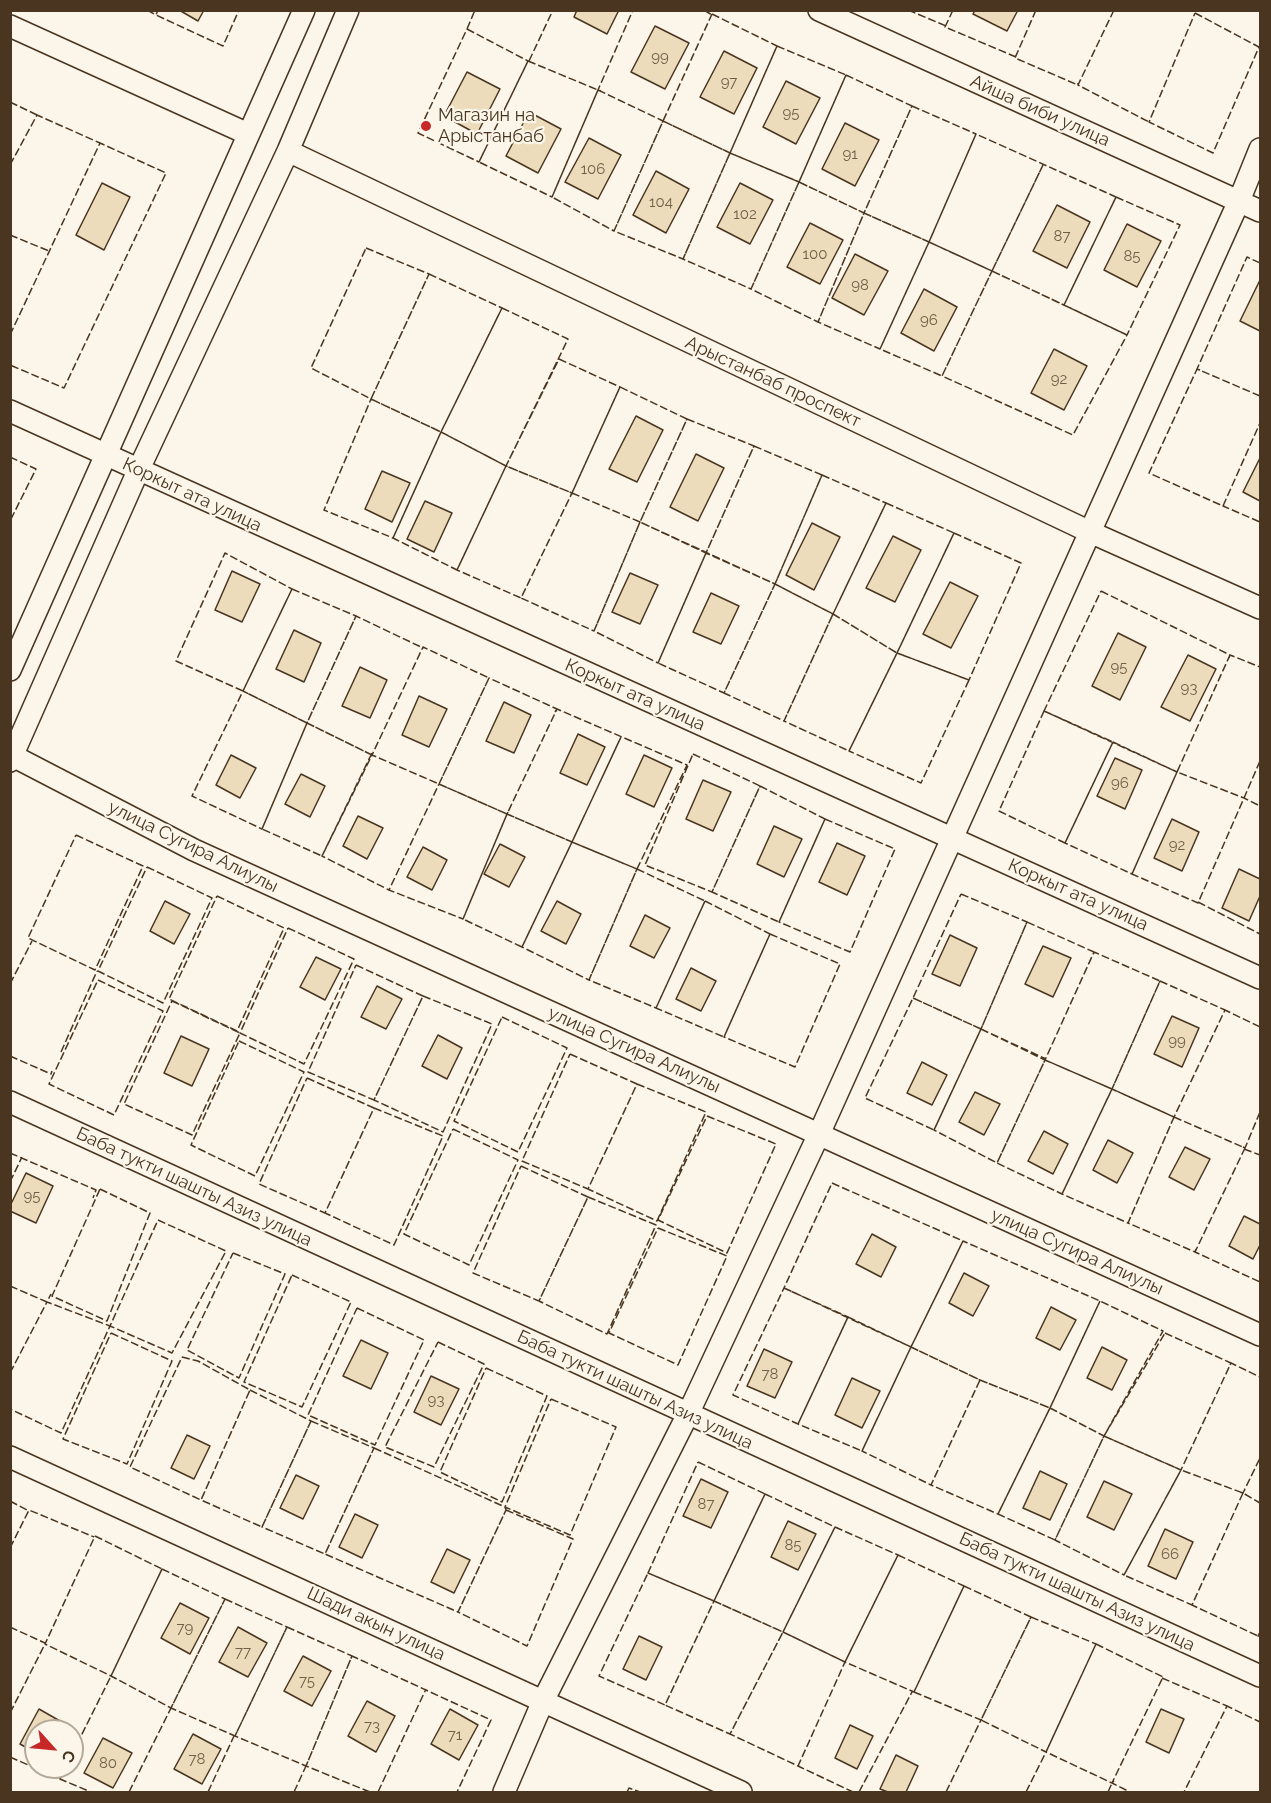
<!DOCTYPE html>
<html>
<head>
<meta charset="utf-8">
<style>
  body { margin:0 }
  #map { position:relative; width:1271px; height:1803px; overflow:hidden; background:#fbf6e9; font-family:Raleway,sans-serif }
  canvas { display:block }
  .frame { position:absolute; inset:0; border:12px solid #4a3520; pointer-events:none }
  .north { position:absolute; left:24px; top:1719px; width:60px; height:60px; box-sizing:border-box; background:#fbf6e9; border:2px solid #b4a999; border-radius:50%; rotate:117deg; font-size:16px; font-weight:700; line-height:24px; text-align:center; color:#4a3520 }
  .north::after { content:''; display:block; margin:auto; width:21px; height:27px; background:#c62828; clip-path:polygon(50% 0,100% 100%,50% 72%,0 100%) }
</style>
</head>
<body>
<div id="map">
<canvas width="1271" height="1803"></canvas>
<div class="frame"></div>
<div class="north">С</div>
</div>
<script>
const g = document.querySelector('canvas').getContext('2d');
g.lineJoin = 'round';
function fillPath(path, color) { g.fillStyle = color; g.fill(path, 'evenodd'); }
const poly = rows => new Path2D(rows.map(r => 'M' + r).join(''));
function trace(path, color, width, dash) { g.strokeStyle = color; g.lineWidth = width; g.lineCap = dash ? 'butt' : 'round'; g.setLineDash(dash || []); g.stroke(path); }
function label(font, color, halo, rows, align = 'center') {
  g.font = font + ' Raleway,sans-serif'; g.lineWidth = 4.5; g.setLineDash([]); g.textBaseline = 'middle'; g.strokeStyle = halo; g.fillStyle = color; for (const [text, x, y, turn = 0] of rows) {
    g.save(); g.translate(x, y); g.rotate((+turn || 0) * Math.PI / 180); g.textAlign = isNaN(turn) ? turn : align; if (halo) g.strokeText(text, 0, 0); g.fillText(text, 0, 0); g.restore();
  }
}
const building = poly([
  [179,10,204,10,198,21,179,10],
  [577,10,619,10,607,34,574,17,577,10],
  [975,10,1018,10,1007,31,973,14,975,10],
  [655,26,689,43,665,89,631,72,655,26],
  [724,51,757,68,734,114,700,97,724,51],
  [467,72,500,89,477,134,444,116,467,72],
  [786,81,820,98,796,144,763,127,786,81],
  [529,112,561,129,538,173,506,156,529,112],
  [845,123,879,140,855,186,822,169,845,123],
  [589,138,621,155,598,199,565,182,589,138],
  [656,171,689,189,666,233,633,215,656,171],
  [102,183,130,197,104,250,76,235,102,183],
  [740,183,773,200,750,244,717,227,740,183],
  [1057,205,1090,222,1067,268,1033,251,1057,205],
  [810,223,843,240,820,284,787,267,810,223],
  [1127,224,1161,241,1137,287,1104,270,1127,224],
  [855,254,888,271,864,315,832,298,855,254],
  [1260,280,1260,331,1240,321,1260,280],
  [924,289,957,307,934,351,901,333,924,289],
  [1054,349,1087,366,1064,410,1031,393,1054,349],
  [636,416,663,430,637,482,609,469,636,416],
  [696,454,724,468,698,521,670,507,696,454],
  [1260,458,1260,501,1243,492,1260,458],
  [382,471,410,483,392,522,365,509,382,471],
  [425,501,452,513,434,552,407,539,425,501],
  [812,523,840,537,814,590,786,575,812,523],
  [893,536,921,550,895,602,866,588,893,536],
  [232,571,260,584,242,622,215,610,232,571],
  [630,573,658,585,640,624,612,612,630,573],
  [950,582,978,596,951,648,923,634,950,582],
  [711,593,739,606,721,644,693,632,711,593],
  [294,630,321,643,304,682,276,669,294,630],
  [1118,633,1146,647,1120,700,1092,686,1118,633],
  [1188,655,1216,669,1190,721,1161,707,1188,655],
  [360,667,387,680,370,718,342,706,360,667],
  [419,696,447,709,429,747,402,735,419,696],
  [504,702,531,715,514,753,486,741,504,702],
  [578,734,605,747,587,785,560,773,578,734],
  [231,755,256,768,240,798,216,785,231,755],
  [644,755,672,768,654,807,626,794,644,755],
  [1115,758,1142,770,1125,809,1097,796,1115,758],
  [301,774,325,786,310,817,285,804,301,774],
  [703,780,731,792,713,831,686,819,703,780],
  [358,816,383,828,367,859,343,846,358,816],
  [1172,819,1199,832,1182,871,1154,858,1172,819],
  [774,826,802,839,784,877,757,864,774,826],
  [837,843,865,856,847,895,819,882,837,843],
  [500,844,525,857,509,887,484,874,500,844],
  [423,847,447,860,432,890,407,877,423,847],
  [1239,869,1260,879,1260,896,1249,921,1222,908,1239,869],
  [165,901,190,914,174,944,150,931,165,901],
  [557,901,581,914,566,944,541,931,557,901],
  [645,915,670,928,654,958,630,946,645,915],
  [950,935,977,948,960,986,932,974,950,935],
  [1043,946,1071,958,1053,997,1025,984,1043,946],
  [316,957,341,969,325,1000,300,987,316,957],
  [691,968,716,981,701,1011,676,999,691,968],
  [377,986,402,999,386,1029,361,1017,377,986],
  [1172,1016,1199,1028,1182,1067,1154,1054,1172,1016],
  [438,1035,462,1048,447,1079,422,1066,438,1035],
  [181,1036,209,1049,192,1086,164,1073,181,1036],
  [922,1062,947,1075,932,1105,907,1093,922,1062],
  [975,1092,1000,1104,984,1135,959,1122,975,1092],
  [1044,1131,1068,1144,1053,1174,1028,1161,1044,1131],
  [1108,1140,1133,1153,1117,1183,1093,1170,1108,1140],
  [1185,1147,1210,1159,1194,1190,1169,1177,1185,1147],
  [26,1173,53,1186,36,1223,10,1211,10,1206,26,1173],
  [1244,1216,1260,1224,1260,1245,1253,1259,1229,1246,1244,1216],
  [872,1234,896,1247,881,1277,856,1264,872,1234],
  [964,1273,989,1286,973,1316,949,1303,964,1273],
  [1051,1307,1076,1320,1060,1350,1036,1338,1051,1307],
  [361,1340,388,1353,371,1389,343,1376,361,1340],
  [1102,1347,1127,1360,1112,1390,1087,1378,1102,1347],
  [764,1349,792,1362,775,1398,747,1386,764,1349],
  [431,1376,459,1389,441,1425,414,1412,431,1376],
  [852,1378,880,1391,862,1428,835,1415,852,1378],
  [187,1435,210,1446,194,1479,171,1468,187,1435],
  [1040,1471,1067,1484,1050,1520,1023,1508,1040,1471],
  [296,1475,319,1486,303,1519,280,1508,296,1475],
  [701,1479,728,1492,711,1528,683,1516,701,1479],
  [1104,1481,1132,1494,1114,1530,1087,1517,1104,1481],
  [355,1514,378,1525,362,1558,339,1547,355,1514],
  [788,1521,816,1534,798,1570,771,1557,788,1521],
  [1165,1529,1193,1542,1176,1579,1148,1566,1165,1529],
  [447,1549,470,1560,454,1593,431,1582,447,1549],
  [180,1603,209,1618,190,1654,161,1638,180,1603],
  [238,1627,267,1643,248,1677,219,1662,238,1627],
  [639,1636,662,1647,646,1680,623,1669,639,1636],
  [303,1656,331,1671,312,1706,284,1691,303,1656],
  [367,1701,395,1716,376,1752,348,1736,367,1701],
  [39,1709,67,1725,64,1731,36,1731,36,1753,20,1744,39,1709],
  [450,1709,478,1725,459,1760,431,1744,450,1709],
  [1161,1709,1184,1719,1169,1753,1146,1742,1161,1709],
  [850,1725,873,1736,857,1769,835,1758,850,1725],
  [193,1734,221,1749,202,1784,174,1769,193,1734],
  [103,1738,132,1753,113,1788,84,1773,103,1738],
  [896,1755,918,1766,906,1792,888,1792,880,1789,896,1755]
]);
const minor = poly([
  [819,10,1260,211],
  [10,26,248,134],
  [288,151,1090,532,1260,608],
  [10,411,1260,978],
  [10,670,304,10],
  [13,756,194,850,1260,1335],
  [10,761,138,471,288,151,348,10],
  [10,1102,1260,1676],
  [10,1457,741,1792],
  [504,1792,543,1701,688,1414,819,1134,1239,201,1260,149]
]);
const fence = poly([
  [147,10,156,15,158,10,156,15,223,46,239,10],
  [704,10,712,15],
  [908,10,946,26],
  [953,10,945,27,1016,57],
  [1036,10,1015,58,1078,85,1078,83],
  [1114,10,1078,85,1149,122,1150,120],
  [1195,13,1259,47,1213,153,1149,122,1195,13],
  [712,14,777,46,730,153,663,121,712,14],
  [467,29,528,61,479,162,418,133,467,29],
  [467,29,475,10],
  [777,46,846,75,799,182,730,153,777,46],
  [528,61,598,90,552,197,479,162,528,61],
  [529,61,553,10],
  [846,75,912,106,864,213,799,182,846,75],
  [598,90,663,121,614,231,552,197,598,90],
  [601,91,598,90,633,10],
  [10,102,37,115,36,117],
  [912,106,976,134,929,242,864,213,912,106],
  [663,121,730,153,683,259,614,231,663,121],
  [730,153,799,182,751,289,683,259,730,153],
  [10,165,37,115,100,143,99,145],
  [1043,165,992,271,929,242,976,134,1116,197,1064,305,992,271,1043,165],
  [799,182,864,213,818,322,751,289,799,182],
  [1116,197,1180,225,1127,335,1064,305,1116,197],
  [864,213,929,242,880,349,818,322,864,213],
  [10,235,49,251],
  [929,242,992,271,942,376,880,349,929,242],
  [366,248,429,274,371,399,311,368,366,248],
  [992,271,1127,335,1073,435,942,376,992,271],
  [429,274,502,308,441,432,371,399,429,274],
  [502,308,568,339,506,466,441,432,502,308],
  [10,335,100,143,166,173,64,388,10,365],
  [559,359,620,387,572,493,506,466,559,359],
  [1200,370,1197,369,1247,257,1260,263],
  [1260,396,1197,369,1149,473,1223,506,1260,423],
  [371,399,441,432,393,538,324,510,371,399],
  [687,419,754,446,706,553,640,522,687,419],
  [441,432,506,466,457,570,393,538,441,432],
  [754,446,822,475,775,584,706,553,754,446],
  [10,457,36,469,10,521],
  [822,475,886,503,833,614,775,584,822,475],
  [572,493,640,522,687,419,620,387,572,493,521,598,457,570,506,466,572,493],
  [572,493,640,522,594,631,521,598,572,493],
  [886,503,954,533,897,653,833,614,886,503],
  [1224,505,1223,506,1260,522],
  [954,533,1021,563,969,680,897,653,954,533],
  [706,553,658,663,724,693,775,584,640,522,594,631,658,663,706,553],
  [775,584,833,614,784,721,724,693,775,584],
  [292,589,356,616,307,723,243,691,292,589],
  [1101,591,1230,655,1177,772,1044,711,1101,591],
  [833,614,897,653,849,751,784,721,833,614],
  [897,653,969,680,921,783,849,751,897,653],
  [1229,658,1230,655,1260,667],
  [243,691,176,661,225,553,292,589,243,691,192,796,262,829,307,723,243,691],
  [1044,711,1113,742,1065,843,999,811,1044,711],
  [555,712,557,709,687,765,637,869,572,842,621,737],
  [307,723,372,755,322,856,262,829,307,723],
  [1113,742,1177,772,1132,874,1065,843,1113,742],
  [372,753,322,856,389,890,390,888],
  [693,754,760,786,712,892,645,865,693,754],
  [372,755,307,723,356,616,423,648],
  [1260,761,1244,798,1198,903,1132,874,1177,772,1244,798,1260,806],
  [439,784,489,678,557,709,507,814,439,784,372,755,423,647,489,678,389,890,463,919,507,814,439,784],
  [760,786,825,819,779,922,712,892,760,786],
  [508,812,507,814,572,842,621,737],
  [507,814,572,842,522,947,463,919,507,814],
  [825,819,895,849,850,952,779,922,825,819],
  [76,835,143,866,95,970,28,938,76,835],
  [572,842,637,869,589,980,522,947,572,842],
  [147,867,212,898,163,1003,98,971,147,867],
  [637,869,705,901,656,1008,589,980,637,869],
  [961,894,1027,922,981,1029,913,998,961,894],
  [217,896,284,928,237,1031,169,999,217,896],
  [705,901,770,934,724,1037,656,1008,705,901],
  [1198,902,1260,934],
  [288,928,354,959,304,1064,240,1033,288,928],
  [770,934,840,964,795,1067,724,1037,770,934],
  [356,965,423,996,374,1100,308,1072,356,965],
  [98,980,163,1011,114,1115,49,1084,98,980],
  [1160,981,1225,1010,1174,1117,1112,1089,1160,981],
  [10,984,32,941],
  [423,996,492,1024,443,1132,374,1100,423,996],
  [913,998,981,1029,934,1130,865,1098,913,998],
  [172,1001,240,1033,192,1135,124,1104,172,1001],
  [1224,1012,1225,1010,1260,1027],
  [502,1017,567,1048,518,1152,454,1121,502,1017],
  [981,1029,1045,1060,997,1163,934,1130,981,1029,1027,922,1094,952],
  [981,1029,1046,1059],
  [239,1041,304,1072,255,1176,191,1145,239,1041],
  [61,1052,97,971],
  [570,1054,637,1084,588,1189,522,1161,570,1054],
  [10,1056,51,1074,52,1071],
  [1045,1060,1112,1089,1062,1194,997,1163,1045,1060],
  [307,1078,374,1108,325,1213,259,1184,307,1078],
  [637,1084,706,1112,657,1221,588,1189,637,1084],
  [1112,1089,1062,1194,1128,1223,1174,1117,1112,1089,1045,1060,1094,952,1160,981,1112,1089],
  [374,1108,443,1136,394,1245,325,1213,374,1108],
  [707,1116,776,1144,727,1253,658,1220,707,1116],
  [1174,1117,1245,1148,1195,1252,1128,1223,1174,1117],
  [453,1129,518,1160,469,1265,404,1234,453,1129],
  [1243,1147,1245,1148,1260,1112],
  [1244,1149,1260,1155],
  [10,1153,96,1190,93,1198],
  [521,1166,588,1197,539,1301,473,1273,521,1166],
  [10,1182,22,1157],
  [832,1183,963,1241,911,1347,784,1288,832,1183],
  [100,1189,150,1213,107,1321,52,1296,100,1189],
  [588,1197,656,1225,607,1334,539,1301,588,1197],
  [158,1220,226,1251,172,1353,110,1326,158,1220],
  [658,1228,727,1256,678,1365,609,1333,658,1228],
  [1196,1249,1195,1252,1260,1282],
  [233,1253,285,1274,239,1378,187,1350,233,1253],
  [292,1275,351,1302,302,1407,244,1382,292,1275],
  [10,1286,47,1302,51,1294],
  [784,1288,848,1317,798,1424,733,1395,784,1288],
  [1100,1301,1050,1408,980,1380,911,1347,963,1241,1100,1301,1163,1331,1104,1436,1050,1408,1100,1301],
  [357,1308,424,1340,375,1445,308,1415,357,1308],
  [848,1317,911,1347,862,1451,798,1424,848,1317],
  [111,1333,172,1361,127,1464,63,1439,111,1333],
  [1165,1333,1231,1363,1181,1470,1104,1436,1165,1333],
  [438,1342,484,1364,434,1467,385,1447,438,1342],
  [911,1347,980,1380,931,1485,862,1451,911,1347],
  [182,1357,198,1361,250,1390,201,1500,130,1467,182,1357],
  [1230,1365,1231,1363,1260,1377],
  [486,1368,547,1396,502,1502,440,1472,486,1368],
  [10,1373,47,1302,110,1326,61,1433,10,1409],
  [980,1380,1050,1408,998,1514,931,1485,980,1380],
  [250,1390,311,1421,262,1527,201,1500,250,1390],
  [551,1399,616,1427,570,1535,505,1507,551,1399],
  [1050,1408,1104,1436,1055,1540,998,1514,1050,1408],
  [311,1421,374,1448,325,1554,262,1527,311,1421],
  [1104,1436,1181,1470,1124,1575,1055,1540,1104,1436],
  [374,1448,505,1507,506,1510,458,1612,325,1554,374,1448],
  [698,1462,765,1494,714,1601,648,1573,698,1462],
  [1240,1492,1243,1493,1260,1458],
  [1243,1493,1192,1605,1124,1575,1181,1470,1243,1493,1260,1503],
  [765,1494,835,1527,783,1632,714,1601,765,1494],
  [10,1501,29,1511],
  [506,1510,573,1539,527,1646,458,1612,506,1510],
  [835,1527,898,1555,845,1662,783,1632,835,1527],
  [95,1536,162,1569,111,1676,45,1644,95,1536],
  [10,1548,29,1510,94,1537],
  [898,1555,964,1586,914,1692,845,1662,898,1555],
  [162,1569,225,1599,171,1708,111,1676,162,1569],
  [648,1573,714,1601,665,1705,599,1676,648,1573],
  [964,1586,1031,1617,981,1720,914,1692,964,1586],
  [225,1599,287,1627,235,1736,171,1708,225,1599],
  [714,1601,783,1632,730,1734,665,1705,714,1601],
  [1193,1603,1192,1605,1258,1636,1260,1632,1258,1636,1260,1637],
  [1031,1617,1096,1644,1046,1752,981,1720,1031,1617],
  [10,1627,45,1643],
  [287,1627,352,1656,306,1766,235,1736,287,1627],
  [783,1632,845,1662,798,1766,730,1734,783,1632],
  [1096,1644,1163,1677,1112,1783,1046,1752,1096,1644],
  [1162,1678,1227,1706,1184,1792],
  [1226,1708,1227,1706,1260,1722],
  [10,1713,45,1644,46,1645],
  [72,1754,111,1676,113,1677],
  [10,1757,60,1779,66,1767],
  [799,1765,798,1766,853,1792],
  [60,1778,60,1779,91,1792],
  [1114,1781,1112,1783,1130,1792],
  [129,1792,171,1708],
  [208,1792,234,1736],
  [294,1792,306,1766],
  [370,1792,306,1766,352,1656,491,1720,457,1792],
  [378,1792,426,1689],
  [627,1792,629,1788,640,1792],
  [859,1792,912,1692],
  [946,1792,981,1720],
  [1026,1792,1046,1752,1044,1751],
  [1108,1792,1112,1783,1111,1783]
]);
const markers = [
  [426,126,6,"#c62828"]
];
const numberNames = [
  ["99",660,57],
  ["97",729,82],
  ["95",791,113],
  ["91",850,154],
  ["106",593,169],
  ["104",661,202],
  ["102",745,214],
  ["87",1062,236],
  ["100",815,254],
  ["85",1132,256],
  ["98",860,285],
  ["96",929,320],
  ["92",1059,379],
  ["95",1119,667],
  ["93",1189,688],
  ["96",1120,783],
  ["92",1177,845],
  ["99",1177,1041],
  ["95",32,1196],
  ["78",770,1374],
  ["93",436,1400],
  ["87",706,1504],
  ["85",793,1545],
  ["66",1170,1554],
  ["79",185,1628],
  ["77",243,1652],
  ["75",307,1681],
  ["73",372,1726],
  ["71",455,1735],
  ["78",197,1759],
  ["80",108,1763]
];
const streetNames = [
  ["Айша биби улица",1040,111,24],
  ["Арыстанбаб проспект",773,382,25],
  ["Коркыт ата улица",192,495,25],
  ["Коркыт ата улица",635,695,24],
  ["улица Сугира Алиулы",193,847,26],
  ["Коркыт ата улица",1078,895,24],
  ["улица Сугира Алиулы",634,1050,24],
  ["Баба тукти шашты Азиз улица",194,1187,25],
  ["улица Сугира Алиулы",1077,1252,24],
  ["Баба тукти шашты Азиз улица",635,1390,25],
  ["Баба тукти шашты Азиз улица",1077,1592,25],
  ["Шади акын улица",376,1624,25]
];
const poiNames = [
  ["Магазин на",438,116],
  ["Арыстанбаб",438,137]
];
fillPath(building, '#ecdcbc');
trace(building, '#4a3520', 1.5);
trace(minor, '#4a3520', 24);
trace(minor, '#fbf6e9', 21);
trace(fence, '#4a3520', 1.5, [8, 3]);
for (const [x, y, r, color] of markers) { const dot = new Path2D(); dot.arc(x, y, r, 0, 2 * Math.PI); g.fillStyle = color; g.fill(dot); trace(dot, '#fbf6e9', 2); }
label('15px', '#725f47', null, numberNames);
label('18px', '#4a3520', '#fbf6e9', streetNames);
label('18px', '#4a3520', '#fbf6e9', poiNames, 'left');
</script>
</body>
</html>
